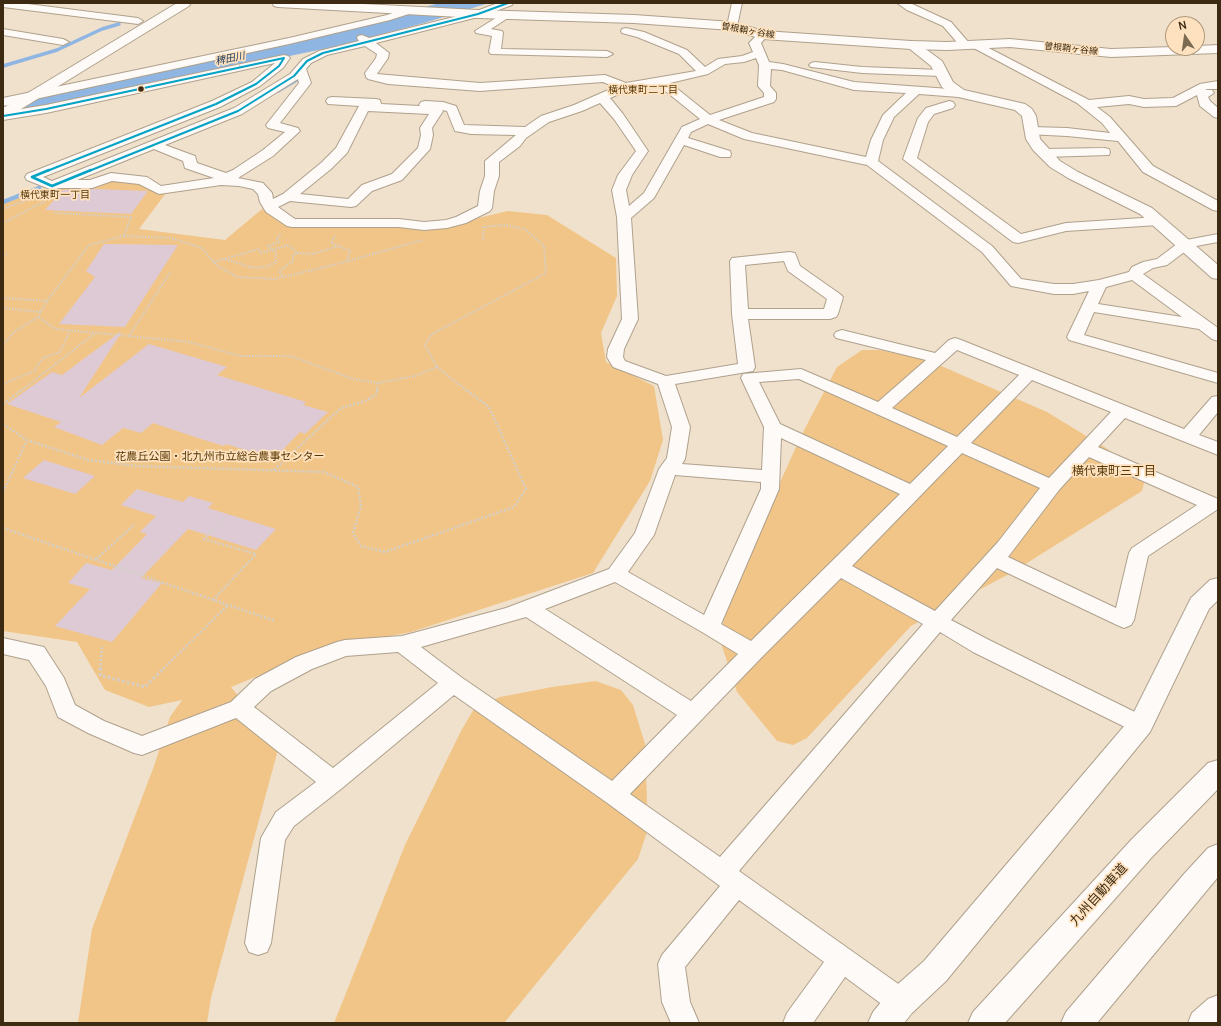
<!DOCTYPE html>
<html>
<head>
<meta charset="utf-8">
<style>
  body { margin:0 }
  #map { position:relative; width:1221px; height:1026px; overflow:hidden; background:#f0e1cd; font-family:Manrope,sans-serif }
  canvas { display:block }
  .frame { position:absolute; inset:0; border:4px solid #3c2b12; pointer-events:none }
  .north { position:absolute; left:1165px; top:16px; width:40px; height:40px; box-sizing:border-box; background:#fee2bf; border:1px solid #b0997a; border-radius:50%; rotate:347deg; font-size:11px; font-weight:700; line-height:16px; text-align:center; color:#3c2b12 }
  .north::after { content:''; display:block; margin:auto; width:14px; height:18px; background:#7b6b53; clip-path:polygon(50% 0,100% 100%,50% 72%,0 100%) }
</style>
</head>
<body>
<div id="map">
<canvas width="1221" height="1026"></canvas>
<div class="frame"></div>
<div class="north">N</div>
</div>
<script>
const g = document.querySelector('canvas').getContext('2d');
g.lineJoin = 'round';
function fillPath(path, color) { g.fillStyle = color; g.fill(path, 'evenodd'); }
const poly = rows => new Path2D(rows.map(r => 'M' + r).join(''));
function trace(path, color, width, dash) { g.strokeStyle = color; g.lineWidth = width; g.lineCap = dash ? 'butt' : 'round'; g.setLineDash(dash || []); g.stroke(path); }
function label(font, color, halo, rows, align = 'center') {
  g.font = font + ' Manrope,"Noto Sans JP",sans-serif'; g.lineWidth = 3.5; g.setLineDash([]); g.textBaseline = 'middle'; g.strokeStyle = halo; g.fillStyle = color; for (const [text, x, y, turn = 0] of rows) {
    g.save(); g.translate(x, y); g.rotate((+turn || 0) * Math.PI / 180); g.textAlign = isNaN(turn) ? turn : align; if (halo) g.strokeText(text, 0, 0); g.fillText(text, 0, 0); g.restore();
  }
}
const green = poly([
  [109,180,139,182,145,186,166,193,139,229,225,240,262,209,287,224,453,224,508,211,547,215,616,258,617,296,601,333,606,362,654,386,663,440,650,481,593,573,411,632,324,649,231,687,279,746,211,998,207,1023,78,1023,92,929,154,766,170,717,182,700,149,707,105,690,77,642,3,631,3,204,48,187],
  [862,350,879,350,925,359,1047,412,1106,448,1140,474,1144,483,1142,491,1011,573,911,626,807,738,793,745,777,741,737,692,720,640,728,598,800,438,837,367],
  [596,681,621,690,633,705,645,744,648,829,638,859,504,1023,334,1023,405,845,461,731,475,707,500,697,552,687]
]);
const water = poly([
  [439,3,489,3,424,23,338,46,3,115,3,106,323,36]
]);
const streamFar1 = poly([
  [3,66,57,50,102,29,119,24],
  [278,91,300,78]
]);
const stream = poly([
  [3,202,39,188]
]);
const building = poly([
  [95,189,148,191,131,214,45,210,63,190],
  [104,244,178,245,125,327,59,324,95,277,86,271],
  [120,332,121,333,79,398,149,344,227,367,217,375,306,402,303,405,328,412,305,434,300,432,274,459,226,444,224,446,201,439,153,423,141,433,123,428,102,445,54,427,61,422,7,404,52,372,62,375],
  [44,460,95,476,75,494,23,478],
  [137,489,183,502,189,496,213,503,208,508,276,529,256,550,188,529,141,578,162,583,112,642,55,626,90,589,68,583,86,563,112,570,147,534,140,532,156,516,121,505]
]);
const pathFar2 = poly([
  [3,209,40,195],
  [55,213,131,217,124,236,89,245,47,301,38,317,56,329,189,342,240,356,291,356,353,379,378,383,415,376,437,367,425,345,432,334,546,273,544,246,525,229,504,225,482,227],
  [3,223,45,201,46,197],
  [124,236,171,238,202,248,216,265,237,277,275,279,337,264,423,240],
  [335,236,331,243,339,246],
  [483,240,484,225],
  [297,253,312,254,339,246,350,251,347,261],
  [3,255,9,253],
  [225,259,250,267,259,268,268,266,276,262,276,253,268,246,279,242,277,239,281,233],
  [214,262,259,249,261,253,289,245,297,253,293,256,293,261,279,271,283,277],
  [3,298,47,301],
  [3,308,41,312],
  [129,336,171,271],
  [3,345,14,332,38,317],
  [437,367,466,390],
  [3,384,34,371,43,358,60,352,70,331],
  [22,390,94,334],
  [377,390,378,383]
]);
const pathFar1 = poly([
  [3,404,23,389],
  [3,424,27,440,88,460,136,466,324,472,358,487,361,506,353,533,361,546,385,552,514,507,526,489,489,407,465,389],
  [274,470,341,408,365,401,377,394,377,389],
  [3,492,27,440],
  [3,528,275,621],
  [96,559,135,524],
  [213,600,256,554,204,539,225,516],
  [100,669,102,647],
  [163,669,228,605]
]);
const path = poly([
  [101,668,100,675,145,687,164,668]
]);
const street = poly([
  [3,3,20,3,138,18,143,21,138,24,3,7,3,3],
  [498,3,513,3,512,5,482,16,376,43,389,53,388,58,377,74,480,83,605,75,626,83,696,71,679,54,637,37,622,33,621,31,622,29,626,28,644,32,687,50,705,67,718,59,742,56,753,52,749,43,759,33,763,32,768,35,761,43,769,62,783,64,854,82,963,90,965,93,963,96,959,97,919,94,894,117,883,140,878,161,992,246,1021,279,1054,284,1073,284,1099,280,1129,272,1132,267,1143,262,1157,259,1181,241,1218,234,1218,242,1191,247,1167,265,1153,268,1143,274,1218,328,1218,341,1212,339,1199,329,1094,312,1084,335,1218,373,1218,383,1069,340,1067,337,1089,291,1073,294,1054,294,1011,286,982,252,867,165,744,139,708,124,691,132,688,138,730,151,731,154,730,157,720,157,684,145,654,198,631,218,638,319,624,349,623,357,625,361,666,376,738,364,732,314,730,261,732,258,790,252,795,253,800,266,840,294,843,297,838,314,836,317,830,319,748,319,755,367,753,371,675,384,690,427,685,459,682,464,762,470,764,427,741,378,743,374,801,369,878,402,926,360,836,338,834,335,836,332,842,330,935,353,949,340,955,338,961,340,1184,429,1212,397,1218,396,1218,412,1199,435,1218,442,1218,455,1125,418,1098,447,1218,499,1218,509,1148,556,1134,620,1131,625,1124,628,1117,625,997,568,951,620,989,640,1149,719,1152,725,1149,731,1141,734,1133,731,973,652,940,632,739,871,911,993,915,1002,911,1011,901,1015,891,1011,845,977,813,1023,783,1023,787,1013,824,962,739,900,685,967,690,1002,699,1023,671,1023,662,1002,658,964,662,955,720,886,606,802,454,695,341,789,294,826,285,840,271,943,267,952,258,955,249,952,245,943,261,838,276,812,316,782,236,718,142,755,134,753,88,733,58,717,46,686,29,660,3,654,3,638,44,647,64,678,75,705,104,721,142,736,231,702,255,679,296,657,337,642,345,640,402,636,506,608,609,569,635,533,659,469,667,458,672,427,658,384,613,367,607,357,608,349,622,319,617,217,612,190,618,175,636,151,614,119,600,103,582,111,549,122,526,138,520,146,499,162,499,176,494,191,492,208,490,211,466,223,447,228,424,230,399,227,292,227,287,226,266,212,260,202,258,194,253,189,239,186,221,185,159,194,139,184,112,181,92,188,59,188,52,190,27,180,25,177,27,174,212,101,252,82,275,63,46,113,3,120,3,112,46,105,284,55,288,56,290,58,283,68,260,86,220,107,43,177,52,181,234,108,290,74,303,59,319,51,359,41,357,38,358,36,362,35,369,38,474,12,498,3],
  [365,46,377,54,376,58,365,73,366,77,368,79,388,84,480,91,603,82,615,87,574,105,541,116,525,127,464,125,456,106,443,102,425,101,421,102,419,105,420,106,381,104,380,100,376,99,332,97,328,98,326,101,328,104,359,106,336,148,321,163,283,194,273,199,272,193,263,183,238,178,273,156,300,131,298,128,280,123,311,83,306,69,311,63,327,55,365,46],
  [756,58,759,65,758,86,764,93,764,97,710,115,670,83,708,74,725,64,744,62,756,58],
  [771,69,782,70,854,90,906,93,883,115,871,140,866,157,752,133,719,120,774,102,776,99,776,93,770,86,771,69],
  [298,79,299,83,266,125,268,128,285,132,263,150,233,170,226,173,197,163,195,156,165,145,242,114,298,79],
  [658,85,700,119,682,127,644,193,629,206,626,190,632,175,648,151,623,114,610,98,628,90,658,85],
  [442,110,447,111,455,131,471,134,516,135,485,161,485,176,480,191,478,206,456,217,446,220,424,222,399,219,295,219,278,207,290,201,351,207,356,206,372,191,402,180,430,149,433,135,432,128,443,111,442,110],
  [368,111,429,114,420,128,421,135,418,148,392,174,362,185,348,199,300,194,331,169,347,153,368,111],
  [154,149,183,161,185,168,214,178,161,186,147,177,111,173,90,180,77,180,154,149],
  [784,261,788,271,827,299,824,309,748,309,745,265,784,261],
  [1132,280,1182,317,1098,304,1106,287,1132,280],
  [957,350,1019,375,957,437,892,408,957,350],
  [799,379,948,446,910,484,780,424,759,382,799,379],
  [1032,380,1111,412,1049,478,971,443,1032,380],
  [781,438,900,494,751,641,721,624,779,489,781,438],
  [962,453,1040,488,998,542,935,611,852,566,962,453],
  [1089,457,1197,505,1132,548,1129,553,1116,608,1008,557,1059,490,1089,457],
  [675,475,761,482,761,489,704,615,628,572,654,535,675,475],
  [841,578,923,624,720,857,630,794,761,658,841,578],
  [615,582,702,632,738,654,691,701,545,609,615,582],
  [526,617,677,715,612,781,461,677,421,647,526,617],
  [398,652,438,683,333,768,254,707,271,691,312,669,346,656,398,652],
  [732,3,742,3,737,26,732,29,727,26,732,3],
  [897,3,910,3,951,22,970,44,975,42,979,43,1089,100,1129,96,1144,99,1173,98,1200,84,1218,81,1218,89,1207,89,1205,90,1212,90,1214,93,1208,97,1210,101,1218,108,1218,118,1214,117,1200,106,1197,95,1176,106,1144,107,1129,104,1097,107,1110,117,1153,166,1218,201,1218,211,1213,210,1143,172,1118,141,1067,136,1027,134,1025,131,1027,128,1031,127,1067,128,1110,133,1102,123,1077,103,970,46,965,48,961,47,943,26,907,10,897,3],
  [411,7,415,8,416,10,415,12,390,20,289,44,3,106,3,98,289,38,387,15,411,7],
  [507,11,511,12,512,14,511,16,491,29,502,31,503,33,501,49,607,51,613,54,607,57,491,54,489,52,492,36,476,33,475,31,507,11],
  [3,29,63,39,69,42,63,45,3,35,3,29],
  [815,62,862,67,941,70,945,71,947,73,945,75,941,76,862,73,811,67,809,65,811,63,815,62],
  [949,101,953,102,955,105,953,108,934,114,928,122,917,158,1021,234,1066,223,1158,217,1163,218,1165,221,1163,224,1158,225,1066,231,1018,243,1013,242,903,159,918,118,926,108,949,101],
  [1104,148,1109,149,1110,152,1109,155,1044,157,1039,156,1038,153,1039,150,1044,149,1104,148],
  [1218,995,1218,1023,1188,1023,1192,1013,1208,999,1218,995]
]);
const secondary = poly([
  [177,3,191,3,189,6,8,117,3,118,3,108,177,3],
  [911,41,916,42,942,61,953,82,964,90,1025,104,1032,109,1036,116,1040,139,1060,161,1078,172,1152,208,1218,265,1218,279,1212,278,1140,214,1068,178,1050,167,1033,150,1026,139,1022,116,1015,110,954,96,942,87,931,66,905,45,906,42,911,41],
  [1218,578,1218,600,1209,609,1150,732,946,981,912,1013,904,1023,868,1023,873,1012,890,991,924,961,1131,718,1191,598,1210,580,1218,578]
]);
const primary = poly([
  [272,3,344,3,478,10,634,15,732,22,764,31,911,41,947,42,1010,39,1111,49,1173,47,1173,48,1197,48,1197,46,1218,45,1218,53,1111,57,1010,47,947,50,911,49,763,39,731,30,634,23,478,18,278,7,274,6,272,3]
]);
const highway = poly([
  [1218,760,1218,789,1152,857,1005,1023,968,1023,973,1012,1132,839,1208,763,1218,760],
  [1218,844,1218,877,1097,1023,1061,1023,1066,1012,1184,874,1208,848,1218,844]
]);
const pathBridge = poly([
  [225,54,243,68]
]);
const bus1Far1 = poly([
  [3,116,46,109,284,58,279,66,256,84,216,104,47,171],
  [89,171,238,111,294,76,307,61,323,53,478,14,508,3]
]);
const bus1 = poly([
  [49,170,32,177,52,186,91,170]
]);
const markers = [
  [141,89,3.5,"#3c2b12"]
];
const farStreetnames = [
  ["曽根鞘ヶ谷線",748,31,10],
  ["曽根鞘ヶ谷線",1071,49,6]
];
const farWaternames = [
  ["稗田川",230,59,-12]
];
const farNeighbourhoodnames = [
  ["横代東町二丁目",643,90],
  ["横代東町一丁目",55,195]
];
const parkNames = [
  ["花農丘公園・北九州市立総合農事センター",220,457]
];
const neighbourhoodNames = [
  ["横代東町三丁目",1114,472]
];
const nearStreetnames = [
  ["九州自動車道",1099,895,-48]
];
fillPath(green, '#f1c587');
fillPath(water, '#8fb6e3');
trace(streamFar1, '#8fb6e3', 3.5);
trace(stream, '#8fb6e3', 4.5);
fillPath(building, '#decad5');
trace(street, '#afa18c', 2);
trace(secondary, '#afa18c', 2);
trace(primary, '#afa18c', 2);
trace(highway, '#afa18c', 2);
trace(pathFar2, '#d4cfc9', 2, [1.5, 1.5]);
trace(pathFar1, '#d4cfc9', 2.5, [2, 2]);
trace(path, '#d4cfc9', 3, [2.5, 2.5]);
fillPath(street, '#fdfaf8');
fillPath(secondary, '#fdfaf8');
fillPath(primary, '#fdfaf8');
fillPath(highway, '#fdfaf8');
trace(pathBridge, '#d4cfc9', 1.5, [1, 1]);
trace(bus1Far1, '#03a3c5', 2);
trace(bus1, '#03a3c5', 2.5);
for (const [x, y, r, color] of markers) { const dot = new Path2D(); dot.arc(x, y, r, 0, 2 * Math.PI); g.fillStyle = color; g.fill(dot); trace(dot, '#fee2bf', 1.5); }
label('9px', '#3c2b12', '#fee2bf', farStreetnames);
label('italic 10px', '#143458', '#fee2bf', farWaternames);
label('10px', '#583908', '#fee2bf', farNeighbourhoodnames);
label('11px', '#553603', '#fee2bf', parkNames);
label('12px', '#583908', '#fee2bf', neighbourhoodNames);
label('13px', '#3c2b12', '#fee2bf', nearStreetnames);
</script>
</body>
</html>
